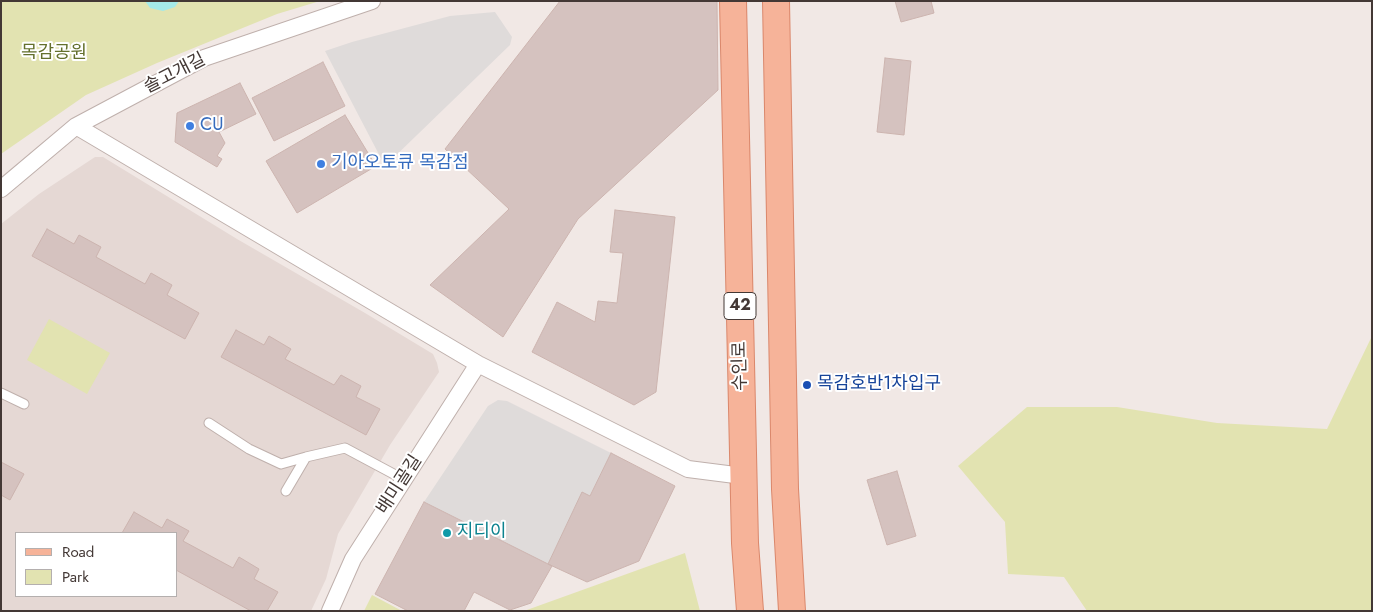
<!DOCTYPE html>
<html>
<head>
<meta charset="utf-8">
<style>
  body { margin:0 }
  #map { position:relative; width:1373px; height:612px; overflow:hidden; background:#f1e8e5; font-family:Jost,sans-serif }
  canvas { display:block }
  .frame { position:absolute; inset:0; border:2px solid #433835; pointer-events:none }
  .legend { position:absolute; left:15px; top:532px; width:162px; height:65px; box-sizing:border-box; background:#fff; border:1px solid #b4afae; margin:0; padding:6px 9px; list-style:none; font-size:15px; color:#433835 }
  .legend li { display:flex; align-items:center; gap:10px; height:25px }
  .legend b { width:25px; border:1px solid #b4afae }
</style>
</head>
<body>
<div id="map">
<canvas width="1373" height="612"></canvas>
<div class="frame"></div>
<ul class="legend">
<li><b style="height:6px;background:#f6b399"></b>Road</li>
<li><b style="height:14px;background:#e2e3b1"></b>Park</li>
</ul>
</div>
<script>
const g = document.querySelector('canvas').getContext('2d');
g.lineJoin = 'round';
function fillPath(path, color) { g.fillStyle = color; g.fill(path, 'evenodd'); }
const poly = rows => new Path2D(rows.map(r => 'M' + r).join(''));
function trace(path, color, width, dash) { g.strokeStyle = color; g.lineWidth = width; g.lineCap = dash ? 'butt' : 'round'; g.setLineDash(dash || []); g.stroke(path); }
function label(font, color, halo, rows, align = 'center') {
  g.font = font + ' Jost,"Noto Sans KR",sans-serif'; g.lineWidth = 4; g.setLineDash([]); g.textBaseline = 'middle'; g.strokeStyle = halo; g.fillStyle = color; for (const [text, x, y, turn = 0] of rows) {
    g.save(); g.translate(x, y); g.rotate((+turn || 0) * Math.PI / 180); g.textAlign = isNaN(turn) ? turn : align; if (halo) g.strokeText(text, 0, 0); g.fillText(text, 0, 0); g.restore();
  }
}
const residential = poly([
  [95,157,103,157,237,239,365,313,433,354,437,363,439,372,390,445,338,534,326,579,311,611,1,611,1,224,39,194],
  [16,533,176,533,176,596,16,596]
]);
const green = poly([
  [1,1,320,1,277,14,157,63,86,95,1,154],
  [49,319,110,353,87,394,27,360],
  [1372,336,1372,611,1087,611,1064,577,1008,574,1005,522,958,466,1027,407,1117,407,1217,423,1327,429],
  [685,553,700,611,524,611],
  [372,595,402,611,364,611]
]);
const parking = poly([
  [495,12,512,37,510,45,385,166,325,51,352,42,450,16],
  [498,400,507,401,611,453,590,496,582,493,548,564,424,502,488,406]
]);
const water = poly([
  [145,1,179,1,175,7,163,11,150,8]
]);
const building = poly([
  [560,1,717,1,718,90,578,219,503,337,430,285,509,209,445,149,560,1],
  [895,1,931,1,934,13,901,22,895,1],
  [885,58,911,61,904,135,877,132,885,58],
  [323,62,345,106,274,141,252,98,323,62],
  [240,83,256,114,219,132,225,143,217,156,222,159,217,167,175,142,177,113,240,83],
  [345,115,376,166,297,213,266,161,345,115],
  [615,210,675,217,656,392,634,405,532,352,557,302,595,322,598,301,617,303,623,253,610,252,615,210],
  [47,229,74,244,79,235,101,247,96,257,145,284,151,273,172,285,167,295,199,313,185,339,32,256,47,229],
  [236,330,264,345,269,336,291,349,285,359,334,385,341,375,361,386,356,397,380,409,366,435,221,357,236,330],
  [611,453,675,486,639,561,587,582,548,564,582,492,590,496,611,453],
  [1,462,24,474,10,500,1,495,1,462],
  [897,471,916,536,887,545,867,480,897,471],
  [424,502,552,566,531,603,510,610,474,592,464,611,408,611,375,594,424,502],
  [134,512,162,528,167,519,189,531,183,541,233,568,239,557,259,569,254,579,278,592,267,611,251,611,176,570,176,533,122,533,134,512]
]);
const service = poly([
  [1,393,24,404],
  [209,423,249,449,281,464,306,457,345,448,403,479],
  [286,491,306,457]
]);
const minor = poly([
  [76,126,478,364,688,469,743,476],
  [1,189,76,126,204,58,372,1],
  [330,611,353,559,478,364]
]);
const primary = poly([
  [733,1,745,543,750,611],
  [776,1,785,489,792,611]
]);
const markers = [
  [190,126,5,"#3f7fe0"],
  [321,164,5,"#3f7fe0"],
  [807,385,5,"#1a4fb4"],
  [447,533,5,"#0f9aa8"]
];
const shields = [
  [740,306,32]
];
const shieldNames = [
  ["42",740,306]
];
const parkNames = [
  ["목감공원",54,54]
];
const streetNames = [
  ["솔고개길",175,74,-27],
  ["수인로",741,366,-91],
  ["배미골길",400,485,-57]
];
const shopNames = [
  ["CU",200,126],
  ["기아오토큐 목감점",331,164]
];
const transitNames = [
  ["목감호반1차입구",817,385]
];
const cultureNames = [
  ["지디이",457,533]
];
fillPath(residential, '#e5d8d4');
fillPath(green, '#e2e3b1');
fillPath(parking, '#dfdbda');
fillPath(water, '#a5eae8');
fillPath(building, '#d5c2bf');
trace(building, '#ccb4af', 1);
trace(service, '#bfb0ac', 11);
trace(minor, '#bfb0ac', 18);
trace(primary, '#da876b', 28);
trace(service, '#fff', 9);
trace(minor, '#fff', 16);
trace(primary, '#f6b399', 26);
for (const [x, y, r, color] of markers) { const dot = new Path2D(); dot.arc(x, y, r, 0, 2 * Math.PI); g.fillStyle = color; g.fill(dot); trace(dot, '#fff', 2); }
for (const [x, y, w] of shields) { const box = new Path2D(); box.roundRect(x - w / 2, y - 13.5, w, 27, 4); g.fillStyle = '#fff'; g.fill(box); trace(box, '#433835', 1); }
label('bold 16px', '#433835', null, shieldNames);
label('18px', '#64702d', '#fff', parkNames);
label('18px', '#433835', '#fff', streetNames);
label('18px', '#366cbe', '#fff', shopNames, 'left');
label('18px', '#164399', '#fff', transitNames, 'left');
label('18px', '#0d838f', '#fff', cultureNames, 'left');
</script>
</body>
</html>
